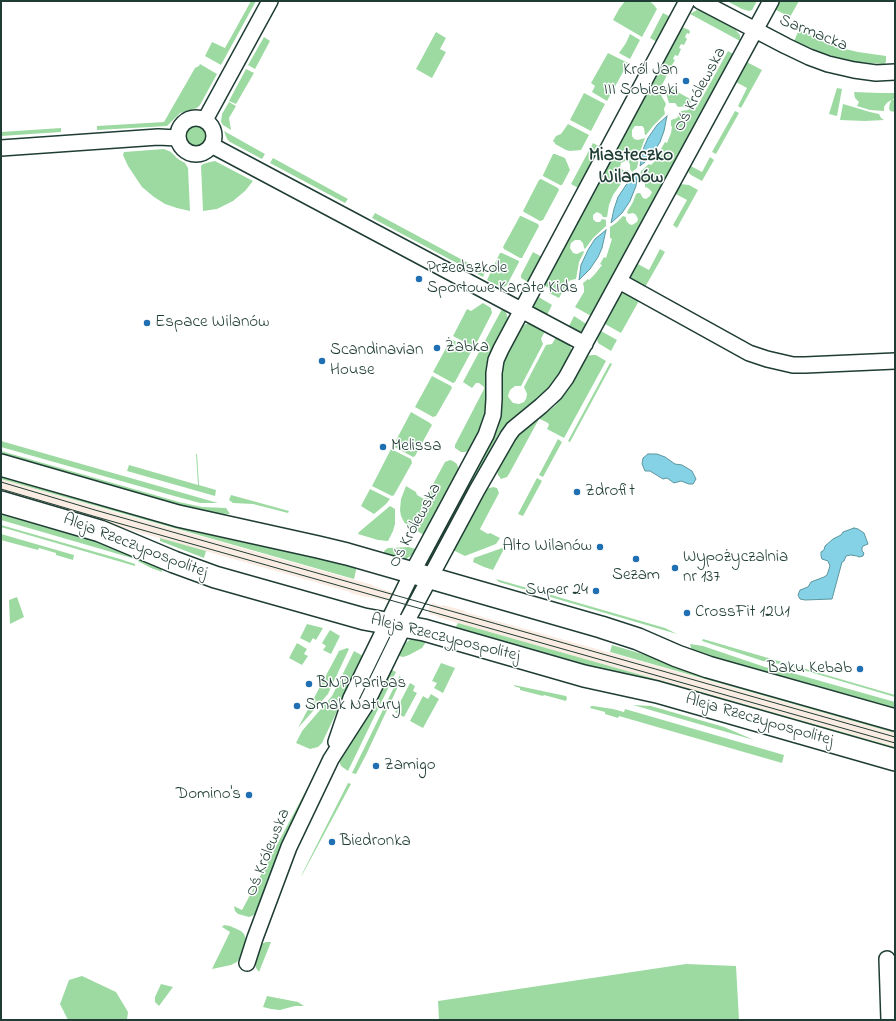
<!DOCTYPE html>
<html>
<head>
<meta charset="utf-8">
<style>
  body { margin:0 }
  #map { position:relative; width:896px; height:1021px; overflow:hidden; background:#fff; font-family:"Indie Flower",sans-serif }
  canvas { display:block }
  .frame { position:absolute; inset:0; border:2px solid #1f3d34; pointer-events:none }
</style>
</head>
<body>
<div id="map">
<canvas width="896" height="1021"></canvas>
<div class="frame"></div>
</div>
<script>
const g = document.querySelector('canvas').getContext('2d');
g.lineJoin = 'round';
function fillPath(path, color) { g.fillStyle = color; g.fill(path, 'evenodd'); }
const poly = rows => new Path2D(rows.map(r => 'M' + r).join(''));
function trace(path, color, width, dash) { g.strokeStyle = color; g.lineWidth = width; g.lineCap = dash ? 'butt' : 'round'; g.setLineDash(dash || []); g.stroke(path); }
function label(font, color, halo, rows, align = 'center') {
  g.font = font + ' "Indie Flower",sans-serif'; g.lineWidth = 3; g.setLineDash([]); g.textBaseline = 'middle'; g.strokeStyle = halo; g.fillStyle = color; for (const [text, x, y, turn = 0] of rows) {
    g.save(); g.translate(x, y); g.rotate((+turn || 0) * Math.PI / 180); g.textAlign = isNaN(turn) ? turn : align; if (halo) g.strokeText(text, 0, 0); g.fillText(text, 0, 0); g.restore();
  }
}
const built = poly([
  [1,479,104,509,351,579,373,585,373,586,392,592,392,593,389,599,386,601,370,597,370,598,350,593,350,592,60,510,1,492],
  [432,603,442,606,443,605,465,611,465,612,895,733,895,747,437,617,438,616,429,614,429,607]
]);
const green = poly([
  [251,1,256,1,221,65,205,56,212,42,225,48],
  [625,1,649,1,653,4,657,9,642,37,613,20,619,9],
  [727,1,757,1,752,10,749,11,742,9],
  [778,1,799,1,790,17,774,9],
  [697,10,702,11,735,29,740,35,740,41,690,14],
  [663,13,669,16,672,20,659,43,650,38],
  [682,27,689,30,690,32,689,34,687,33,685,37,687,39,684,45,681,44,679,48,681,49,678,56,675,55,673,59,675,60,671,67,670,66,667,70,669,71,661,87,662,88,661,95,666,104,664,109,665,114,653,126,646,135,645,135,644,128,642,126,635,126,632,130,632,136,634,139,638,140,645,138,640,152,637,168,632,172,630,169,630,165,629,162,625,161,621,163,620,167,624,171,628,170,630,173,620,185,613,195,609,205,607,217,603,217,601,214,597,212,593,215,593,219,596,222,600,222,602,219,606,220,606,226,593,238,585,249,584,248,583,243,580,240,575,240,571,243,570,248,573,253,577,254,583,251,584,252,579,262,576,279,571,280,568,282,559,298,549,293,551,289,545,286,543,290,540,288],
  [802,31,824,42,841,48,858,52,886,56,886,62,884,64,856,62,835,57,818,51,794,41,798,32],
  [436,32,446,38,440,49,446,52,432,78,416,69],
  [630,34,640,40,630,59,619,53,626,43],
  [264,37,270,41,255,69,248,65],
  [728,51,735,55,593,317,575,307,584,292,584,288,583,283,588,279,589,280,595,274,602,265,600,264,604,257,606,258,612,239,610,238,610,227,616,223,623,216,626,217,626,220,629,224,632,225,637,222,638,219,636,215,633,213,628,214,627,212,633,202,636,194,638,193,640,193,643,198,646,199,650,196,652,192,648,188,645,187,645,181,640,177,641,171,649,164,651,165,660,156,663,151,661,149,665,142,667,143,671,133,672,127,671,126,671,120,677,118,679,115,681,111,688,110,691,108,693,110,697,107],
  [608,53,628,63,607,101,592,92,595,86,591,83],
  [745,61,762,70,741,108,738,106,747,88,734,81],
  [200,64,217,74,200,105,197,108,180,113,167,126,97,130,97,126,164,122,195,68,199,66],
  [246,69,254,73,236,104,229,101],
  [667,86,692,100,691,102,687,106,678,107,675,103,669,103,666,93],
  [837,88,842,89,837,116,829,114],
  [854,92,880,93,895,93,895,97,893,100,895,100,895,112,890,111,889,108,890,103,892,100,888,102,886,104,884,107,884,111,870,110,857,106,859,102,855,98],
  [584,93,605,104,591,131,570,120],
  [229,102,236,106,229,118,231,130,223,125,221,122,222,114],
  [843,104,870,112,879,114,881,118,884,120,865,121,840,120],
  [735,111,739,113,716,154,712,152],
  [568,124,589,135,581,150,570,151,566,150,555,144,555,143,553,141,556,136,561,134],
  '184 137a12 12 0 1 1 24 0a12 12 0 1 1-24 0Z',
  [61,128,61,132,1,136,1,132],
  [224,131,265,154,262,159,230,142,227,139],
  [593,143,602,148,580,189,571,184],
  [164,149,171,152,178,159,185,163,188,168,190,211,177,208,165,204,154,197,142,187,128,166,123,155,124,152],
  [553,154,555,154,565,158,570,170,562,185,560,185,543,176,543,175],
  [710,157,714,160,702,181,691,175,689,173,688,170,689,165,702,172],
  [273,158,348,199,345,203,270,163],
  [215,161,253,181,245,191,233,201,217,209,203,211,201,166,203,164,210,162],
  [541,179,558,188,559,190,543,220,540,221,524,212,523,211,539,180],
  [680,184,689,185,698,190,677,228,673,225,687,200,674,193,678,186],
  [375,213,485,272,483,277,372,218],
  [520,216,521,216,538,224,539,226,522,258,520,258,504,249,503,247],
  [660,249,665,252,644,289,631,281,630,275,636,263,649,270],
  [533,252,542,257,528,282,521,278,521,275],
  [500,253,502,253,519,261,519,262,507,285,504,287,501,287,487,280],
  [626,292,640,299,621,333,605,324,621,294],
  [537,296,552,305,546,317,535,310,534,308,533,302],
  [483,303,491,308,492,313,475,346,472,346,453,336,467,309,471,311],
  [502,309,506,312,508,319,494,345,489,356,486,370,485,409,484,423,469,451,465,452,461,452,455,448,455,445,484,389,484,387,479,383,476,383,472,388,463,382],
  [574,316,588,325,583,331,577,332,568,328],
  [529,323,545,331,541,339,543,344,521,386,515,386,510,390,508,396,509,398,513,403,519,404,524,402,526,399,527,394,524,387,546,345,552,344,556,337,567,343,571,348,573,353,559,377,544,396,506,426,499,433,440,543,438,542,496,433,498,428,500,412,502,365,505,355,521,326],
  [601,331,617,340,611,351,598,343,597,339],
  [451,339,470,349,471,352,455,382,453,383,433,372],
  [592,355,596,355,606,361,564,438,547,429,549,425,548,423,540,419,539,419,509,474,507,477,501,479,498,475,497,469,513,439,555,406,569,389,587,356],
  [610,363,612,364,570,442,568,441],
  [432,376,451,386,452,388,436,416,433,417,415,407],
  [411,412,430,423,432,425,415,456,413,457,393,446],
  [558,439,562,442,543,477,539,475],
  [1,441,218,503,200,503,167,494,1,447],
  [391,449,411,459,412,463,394,495,392,496,372,486],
  [1,451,179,502,202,507,226,508,230,514,204,513,1,457],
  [196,454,197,454,199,485,216,490,215,496,127,471,129,465,198,485],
  [450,460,453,461,457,464,459,470,424,535,408,526,404,522,401,516,400,510,401,499,406,486,416,492,417,495,424,499,425,499,445,462],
  [1,474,357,566,354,579,29,487,1,479],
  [537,478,542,481,523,516,518,514],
  [493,487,497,488,499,493,480,529,481,530,488,534,490,533,500,538,496,544,465,556,453,550,486,489],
  [370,489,390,499,386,504,374,514,361,506],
  [231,495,289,511,288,513,253,504,233,503,229,500],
  [390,506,395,509,395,524,393,531,388,541,378,540,358,534,359,532],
  [1,511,90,537,161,567,162,572,151,568,132,558,1,520],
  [1,525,120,559,135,564,135,566,1,527],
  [1,534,74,555,73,560,56,555,56,553,39,548,38,550,1,540],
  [160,538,206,551,204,558,160,541],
  [409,547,416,549,413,554,405,560,399,560,382,555,385,550,388,548],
  [505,547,493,570,484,567,473,562,474,558],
  [496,579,665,628,677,634,499,582],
  [17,597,24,617,10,624,9,600],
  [458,623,895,747,895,751,454,630],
  [307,624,323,628,316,640,313,638,310,643,300,638],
  [330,630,340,636,331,654,323,650,326,646,322,643],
  [413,638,427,640,424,645,422,648,409,655,403,657,399,656,405,643],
  [703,639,895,695,895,697,786,665,763,661,702,641],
  [297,643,307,649,304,654,308,656,302,665,289,658],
  [690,644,703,646,765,667,785,671,895,702,895,711,734,666,692,651],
  [612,645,895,729,895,733,610,652],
  [347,648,349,649,328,694,298,728,339,651],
  [354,651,363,656,322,743,318,747,310,749,296,743,302,731,332,696],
  [441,663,455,668,443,693,434,688,437,683,432,681],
  [392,670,396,672,348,771,341,766,338,759,371,709,372,710],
  [400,675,401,680,366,755,356,774,352,773],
  [410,683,415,686,413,691,417,693,404,717,395,712],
  [514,685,566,696,567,698,566,701,544,695,543,696,520,690,520,688,514,686],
  [431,694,439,699,423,728,410,721,423,696,428,699],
  [633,705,651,706,724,727,754,740],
  [591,706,593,706,613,709,624,712,625,709,784,755,782,763,619,716,618,718,605,714,605,712,590,708],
  [310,783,281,846,256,913,252,916,249,917,238,914,235,911,234,906,242,910],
  [348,783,351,784,301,877,303,872],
  [224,925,230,926,241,931,244,934,246,939,239,959,237,962,231,965,212,969,230,932,222,927],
  [266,942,271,942,259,972,256,968,255,962,258,949,261,944],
  [686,964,736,966,739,1020,439,1020,438,1001],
  [82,976,116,992,128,1012,127,1020,68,1020,60,1004,69,980],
  [161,984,173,987,159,1006,155,1002,155,997],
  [267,996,298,1002,304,1006,295,1006,280,1010,271,1009,263,1007]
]);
const water = poly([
  [667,116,664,131,660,142,653,153,645,162,640,166,644,147,648,138,657,125,667,116],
  [638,173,636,186,630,201,622,213,611,223,614,209,618,197,626,185,632,178,638,173],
  [606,230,602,248,598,257,590,269,579,280,581,265,588,250,595,239,606,230],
  [648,454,657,454,665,457,675,464,682,465,692,471,696,479,693,484,689,484,681,481,674,483,667,478,663,479,650,471,645,471,642,464,643,458,648,454],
  [854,528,858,529,864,533,868,544,863,546,862,548,862,551,864,553,863,556,859,557,857,556,851,555,846,556,844,561,842,562,832,599,805,600,800,599,798,595,800,590,808,587,811,582,824,577,827,575,830,566,828,561,822,559,821,556,821,552,824,550,825,546,833,539,841,535,843,532,854,528]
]);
const street = poly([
  [700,1,786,46,809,57,828,64,854,70,876,73,895,72],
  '178 136a18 18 0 1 1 36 0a18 18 0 1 1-36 0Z',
  [205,120,270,1],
  [213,146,585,344],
  [1,148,158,137,178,138],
  [619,281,749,353,767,359,793,365,805,365,895,361],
  [336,742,351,698,412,573,486,435,493,415,494,399,494,373,496,360,501,349,687,1],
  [887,959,889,1020],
  [247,963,255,938,289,847,331,759,365,706,404,626,477,490,508,436,513,429,541,406,555,393,566,378,771,1]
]);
const secondary = poly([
  [1,465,178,516,318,547,347,554,601,627,638,639,677,656,708,667,895,720],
  [1,502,100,531,174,562,215,577,364,619,424,630,584,676,657,692,895,760]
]);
const tram = poly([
  [1,482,95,510,895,737],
  [1,489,93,516,895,743]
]);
const markers = [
  [686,81,4,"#1f6fb2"],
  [419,279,4,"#1f6fb2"],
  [147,323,4,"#1f6fb2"],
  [437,348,4,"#1f6fb2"],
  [322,361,4,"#1f6fb2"],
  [383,447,4,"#1f6fb2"],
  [577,492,4,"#1f6fb2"],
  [600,547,4,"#1f6fb2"],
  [636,559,4,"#1f6fb2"],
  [675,568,4,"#1f6fb2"],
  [596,591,4,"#1f6fb2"],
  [687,613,4,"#1f6fb2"],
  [860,669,4,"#1f6fb2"],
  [309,684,4,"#1f6fb2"],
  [297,706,4,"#1f6fb2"],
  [376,766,4,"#1f6fb2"],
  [249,795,4,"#1f6fb2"],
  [332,842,4,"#1f6fb2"]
];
const streetNames = [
  ["Sarmacka",813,34,22],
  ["Oś Królewska",701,90,-62],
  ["Oś Królewska",416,526,-62],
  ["Aleja Rzeczypospolitej",135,547,21],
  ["Aleja Rzeczypospolitej",445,639,14],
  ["Aleja Rzeczypospolitej",759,721,16],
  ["Oś Królewska",269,853,-68]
];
const poiNames = [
  ["Król Jan",678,71,"right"],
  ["III Sobieski",678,91,"right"],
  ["Przedszkole",427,269],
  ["Sportowe Karate Kids",427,289],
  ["Espace Wilanów",155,323],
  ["Żabka",445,348],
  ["Scandinavian",330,351],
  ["House",330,371],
  ["Melissa",391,447],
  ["Zdrofit",585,492],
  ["Alto Wilanów",592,547,"right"],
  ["Wypożyczalnia",683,558],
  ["nr 137",683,578],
  ["Sezam",636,576,"center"],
  ["Super 24",588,591,"right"],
  ["CrossFit 12U1",695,613],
  ["Baku Kebab",852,669,"right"],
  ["BNP Paribas",317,684],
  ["Smak Natury",305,706],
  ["Zamigo",384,766],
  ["Domino's",241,795,"right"],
  ["Biedronka",340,842]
];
const quarterNames = [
  ["Miasteczko",631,157],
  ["Wilanów",631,179]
];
fillPath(built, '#faece2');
fillPath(green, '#9ddaa2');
fillPath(water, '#85d1e5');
trace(water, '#5c969e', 1);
trace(street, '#1f3d34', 18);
trace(secondary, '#1f3d34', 24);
trace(street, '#fff', 15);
trace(secondary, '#fff', 21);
trace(tram, '#1f3d34', 1);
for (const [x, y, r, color] of markers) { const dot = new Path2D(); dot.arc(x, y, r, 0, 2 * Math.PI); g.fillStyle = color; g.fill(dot); trace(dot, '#fff', 1.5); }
label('17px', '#1f3d34', '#fff', streetNames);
label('17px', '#1f3d34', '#fff', poiNames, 'left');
label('bold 19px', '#1f3d34', '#fff', quarterNames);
</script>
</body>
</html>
